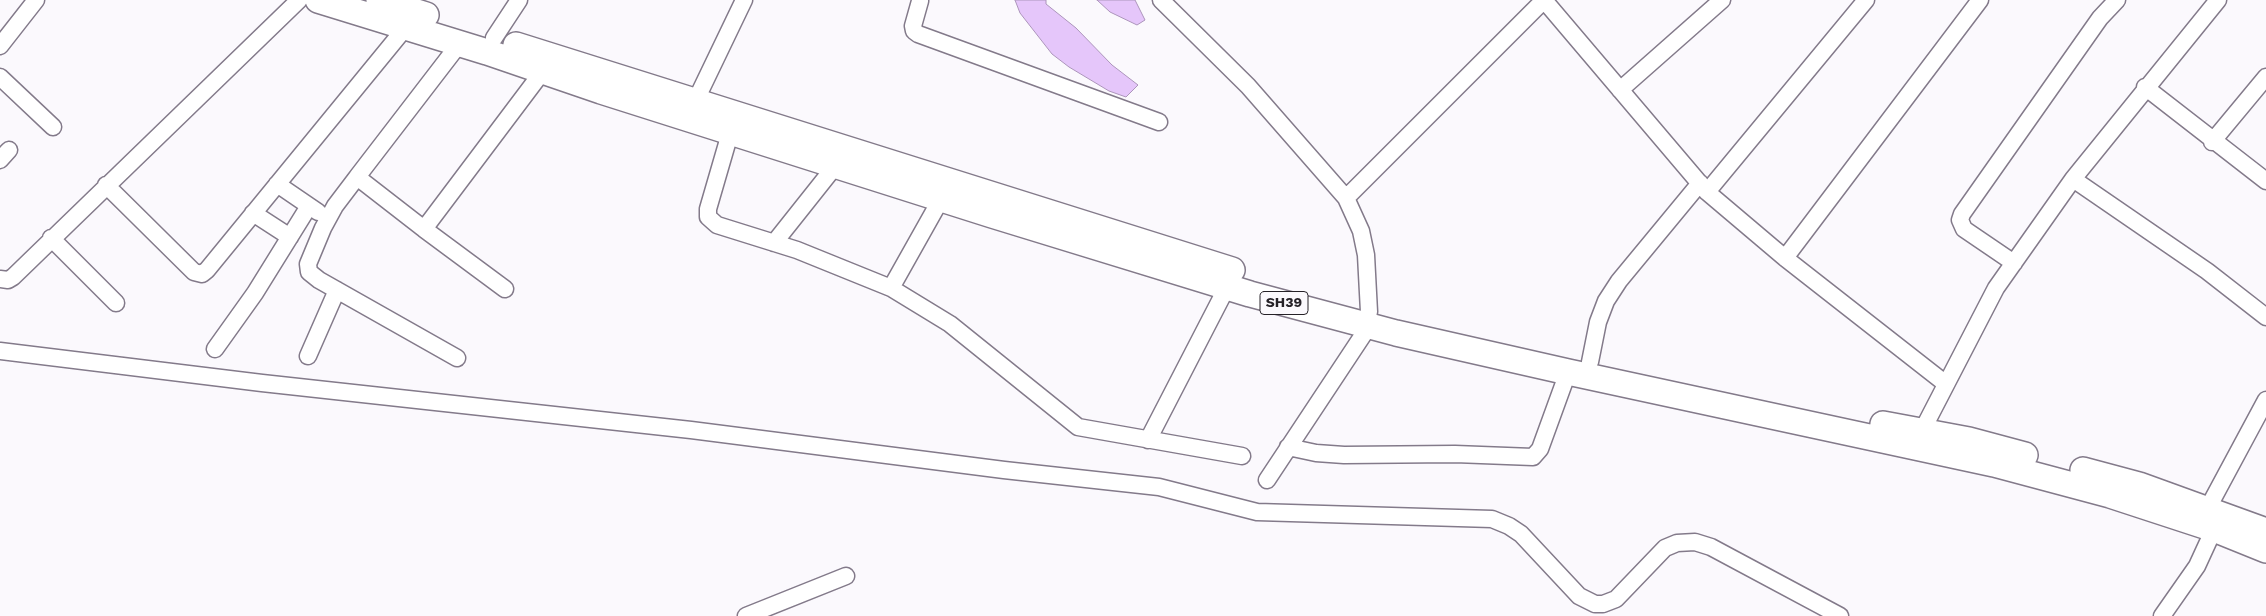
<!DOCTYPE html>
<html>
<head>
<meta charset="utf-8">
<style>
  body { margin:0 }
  canvas { display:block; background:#fbf9fd }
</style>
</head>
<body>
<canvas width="2266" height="616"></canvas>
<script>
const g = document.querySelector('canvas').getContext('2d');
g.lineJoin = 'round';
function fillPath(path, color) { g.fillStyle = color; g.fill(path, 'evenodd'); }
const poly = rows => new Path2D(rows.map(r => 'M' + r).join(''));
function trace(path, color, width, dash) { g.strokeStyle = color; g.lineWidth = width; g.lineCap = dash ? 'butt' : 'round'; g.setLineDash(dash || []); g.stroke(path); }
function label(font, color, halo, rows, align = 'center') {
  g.font = font + ' "Work Sans",sans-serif'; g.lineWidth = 4.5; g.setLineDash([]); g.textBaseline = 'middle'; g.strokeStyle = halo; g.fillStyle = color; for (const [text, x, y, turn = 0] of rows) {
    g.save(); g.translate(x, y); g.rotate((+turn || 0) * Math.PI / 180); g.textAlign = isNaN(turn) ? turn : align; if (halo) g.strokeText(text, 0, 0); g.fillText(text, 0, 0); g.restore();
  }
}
const water = poly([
  [1015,0,1046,0,1046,4,1076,28,1112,65,1138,85,1126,97,1109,91,1069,67,1052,54,1020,13,1015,0],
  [1097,0,1135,0,1145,20,1137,25,1110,12,1097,0]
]);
const minor = poly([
  [1161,0,1248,86,1346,198,1544,0],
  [1544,0,1707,192,1785,258,1946,384],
  [920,1,913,26,914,31,918,34,1159,122],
  [494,38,519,0],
  [460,43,357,177,424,229,543,71],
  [0,46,36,0],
  [0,77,53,127],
  [2145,87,2266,181],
  [1620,90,1722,0],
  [695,102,744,0],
  [733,123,708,209,708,217,717,225,797,250,891,288,941,199],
  [2212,142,2266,77],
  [0,160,9,150],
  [357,177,335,206,323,228,308,264,309,272,319,280,457,358],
  [2073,179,2207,271,2266,317],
  [277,184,318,212],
  [106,185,194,272,202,274,207,270,406,27],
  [1707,192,1866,0],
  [1346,198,1361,231,1366,255,1369,312],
  [253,213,290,237],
  [424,229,505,289],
  [51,238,116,303],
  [774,243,836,165],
  [1785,258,1980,0],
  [2014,263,1964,229,1960,220,1962,214,2100,18,2117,0],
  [0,279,8,280,13,277,299,0],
  [891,288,950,324,1078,427,1242,456],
  [215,349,255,293,309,206],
  [0,351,262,383,691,430,1004,470,1159,487,1257,512,1492,519,1509,526,1521,534,1579,596,1595,604,1603,604,1616,599,1665,548,1677,543,1695,542,1711,547,1840,616],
  [308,356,337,290],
  [1590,362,1598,322,1606,301,1619,281,1700,183],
  [1922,431,1996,288,2073,179,2218,0],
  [1148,440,1227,287],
  [1288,447,1316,453,1344,455,1455,454,1533,457,1540,449,1568,372],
  [1267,480,1369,326],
  [2208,508,2266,400],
  [746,616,846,576],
  [2162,616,2197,566,2214,529]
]);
const primary = poly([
  [318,0,487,52,601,91,992,215,1250,294,1396,333,1568,372,1994,464,2110,495,2214,529,2266,550],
  [379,0,426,15],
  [516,45,1232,270],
  [1883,424,1969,440,2025,455],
  [2083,470,2139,485,2266,531]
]);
const shields = [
  [1284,303,48]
];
const shieldNames = [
  ["SH39",1284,303]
];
fillPath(water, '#e5c6fa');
trace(water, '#ac95bb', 1);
trace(minor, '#837a8a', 19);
trace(primary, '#837a8a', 28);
trace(minor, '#fff', 16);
trace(primary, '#fff', 25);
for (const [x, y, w] of shields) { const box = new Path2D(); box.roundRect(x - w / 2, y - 11.5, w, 23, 4); g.fillStyle = '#fbf9fd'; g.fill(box); trace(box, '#262228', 1); }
label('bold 14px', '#262228', null, shieldNames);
</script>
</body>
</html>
